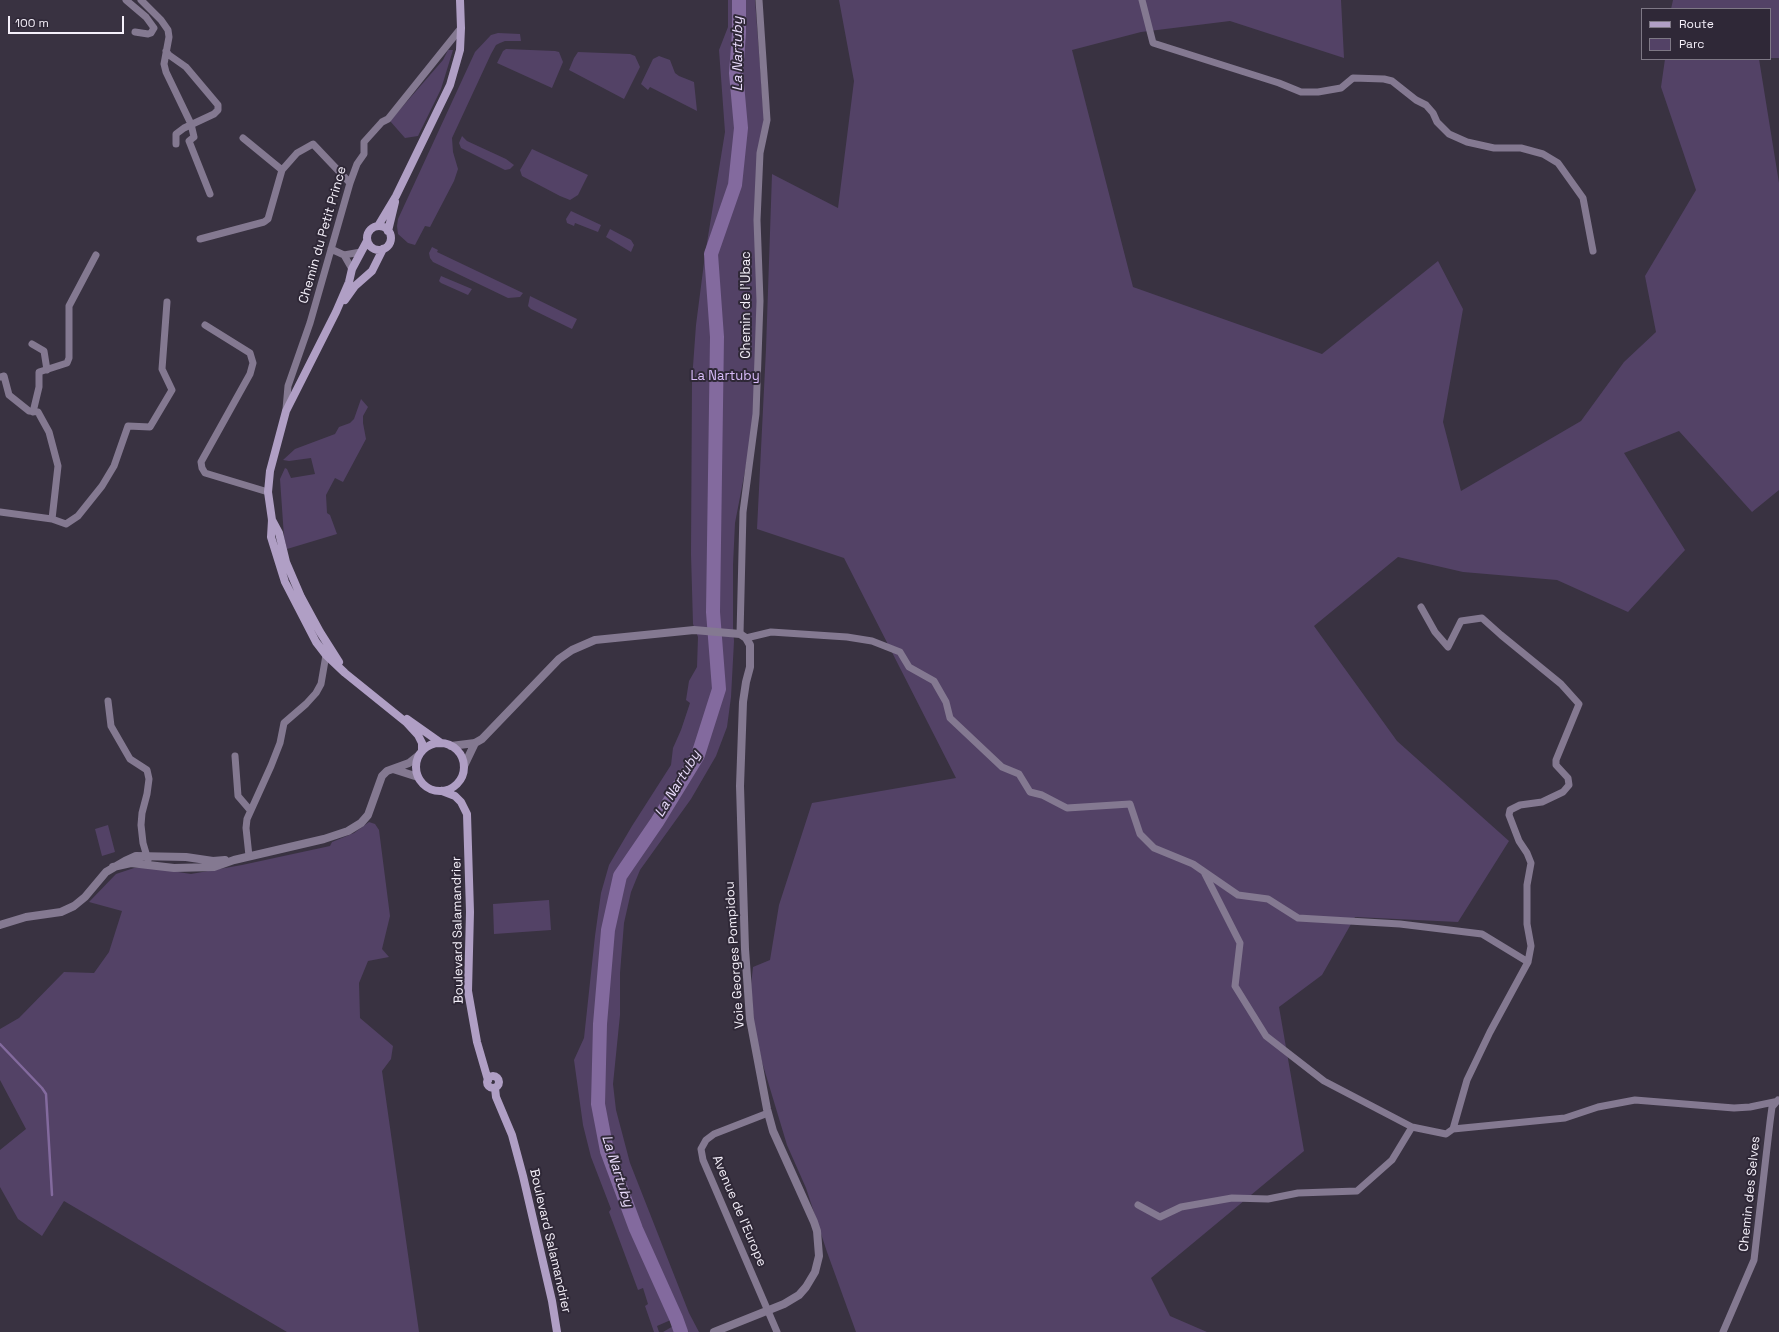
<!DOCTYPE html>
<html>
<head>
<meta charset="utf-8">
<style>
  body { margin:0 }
  #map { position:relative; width:1779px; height:1332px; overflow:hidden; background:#393241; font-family:"Space Grotesk",sans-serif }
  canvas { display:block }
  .legend { position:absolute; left:1641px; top:8px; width:130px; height:52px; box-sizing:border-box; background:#2f2837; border:1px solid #7e7885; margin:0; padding:5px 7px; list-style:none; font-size:12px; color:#f5f0fa }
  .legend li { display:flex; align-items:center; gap:8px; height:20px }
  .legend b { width:20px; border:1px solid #7e7885 }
  .scale { position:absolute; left:8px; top:16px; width:116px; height:18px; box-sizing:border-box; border:2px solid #f5f0fa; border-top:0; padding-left:5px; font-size:12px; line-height:14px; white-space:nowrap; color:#f5f0fa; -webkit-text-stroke:3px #2f2837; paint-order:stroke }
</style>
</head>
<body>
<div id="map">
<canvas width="1779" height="1332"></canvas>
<ul class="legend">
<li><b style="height:5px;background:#b09fc5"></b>Route</li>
<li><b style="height:11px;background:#534266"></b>Parc</li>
</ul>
<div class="scale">100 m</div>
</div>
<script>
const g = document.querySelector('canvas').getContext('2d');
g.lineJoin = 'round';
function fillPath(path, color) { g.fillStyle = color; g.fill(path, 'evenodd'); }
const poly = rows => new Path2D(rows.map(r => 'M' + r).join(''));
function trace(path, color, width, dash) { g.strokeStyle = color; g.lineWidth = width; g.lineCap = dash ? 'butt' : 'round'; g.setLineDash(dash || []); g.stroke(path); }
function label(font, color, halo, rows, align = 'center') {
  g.font = font + ' "Space Grotesk",sans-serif'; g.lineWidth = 4; g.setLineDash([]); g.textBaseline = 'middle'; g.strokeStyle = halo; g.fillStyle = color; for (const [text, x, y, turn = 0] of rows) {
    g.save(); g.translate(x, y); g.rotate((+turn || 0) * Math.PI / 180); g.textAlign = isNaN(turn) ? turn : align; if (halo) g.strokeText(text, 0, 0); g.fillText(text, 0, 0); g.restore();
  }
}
const green = poly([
  [728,0,755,0,764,118,760,153,756,414,735,523,733,565,733,627,734,641,731,697,727,727,716,756,691,799,640,870,631,892,624,923,620,973,620,1015,613,1084,616,1110,630,1163,689,1313,699,1332,663,1332,675,1325,673,1319,657,1326,659,1332,654,1332,645,1306,648,1304,643,1288,638,1290,609,1212,611,1209,591,1157,583,1125,574,1060,584,1038,595,936,601,893,609,865,632,826,671,765,673,748,681,730,690,703,686,700,689,681,697,667,698,637,693,624,691,554,692,380,696,325,705,255,725,132,719,50,728,27],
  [839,0,1341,0,1344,58,1230,21,1141,32,1072,50,1133,287,1322,354,1438,261,1463,309,1443,422,1461,491,1581,421,1624,362,1656,332,1645,276,1696,190,1661,87,1665,59,1759,59,1779,183,1779,490,1752,512,1679,431,1624,453,1685,550,1628,612,1557,580,1463,572,1398,557,1314,626,1397,741,1509,841,1458,922,1355,917,1322,975,1279,1007,1304,1151,1151,1278,1170,1316,1207,1332,856,1332,827,1252,806,1188,787,1145,762,1062,754,1025,751,985,753,967,770,960,779,905,812,803,956,778,844,558,757,529,766,349,772,174,838,208,854,81],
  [1673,0,1779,0,1779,58,1770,58,1770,9,1671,9],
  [498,33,520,34,521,41,505,41,500,43,496,45,491,54,452,138,453,152,458,169,454,181,430,227,425,226,415,245,408,243,398,234,397,226,398,219,475,52,491,35],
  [506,49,555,51,559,52,563,62,552,88,497,63,503,51],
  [448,50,453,50,441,89,418,136,405,138,390,121,443,60],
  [578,52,630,54,635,56,640,67,624,99,569,70,574,58],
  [659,56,670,60,675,73,679,76,694,82,697,111,650,87,648,90,641,84,653,59],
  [462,136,467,141,506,159,514,165,510,169,505,170,461,148,459,143],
  [532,149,588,175,578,195,570,200,560,196,522,176,520,170],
  [571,211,601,225,598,232,575,223,574,226,567,223,566,219],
  [610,229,631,240,634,245,631,252,606,237],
  [432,247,438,250,437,252,523,293,520,297,508,298,433,262,430,258,429,253],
  [441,276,472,289,468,295,441,283,439,281],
  [530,296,577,319,572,329,531,309,528,306],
  [361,399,368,407,363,416,363,423,366,439,343,482,335,478,326,495,327,513,330,515,337,534,287,549,284,537,280,479,285,468,287,469,291,478,315,474,311,458,289,461,283,460,295,449,335,434,339,427,350,423,354,419],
  [369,822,375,824,379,830,390,916,382,949,389,957,368,961,359,983,360,1018,393,1046,391,1059,382,1071,419,1332,287,1332,64,1201,42,1236,18,1219,0,1187,0,1150,26,1129,0,1080,0,1029,19,1018,64,972,94,973,109,952,122,911,89,902,116,874,134,868,153,868,191,874,242,865,330,846,332,842,354,833],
  [108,825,115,852,102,856,95,829],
  [549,900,551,930,494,934,493,904]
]);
const stream = poly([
  [0,1044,42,1088,46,1094,52,1195]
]);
const river = poly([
  [681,1332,676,1318,636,1229,607,1151,598,1104,600,1024,608,930,620,876,657,822,698,755,719,689,713,612,717,337,711,254,735,185,741,128,736,73,739,33,739,0]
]);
const minor = poly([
  [126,0,146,17,154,28,151,33,148,34,135,32],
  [141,0,161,20,168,30,169,37,164,64,166,72,191,124,194,137,189,141,210,194],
  [1142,0,1153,43,1279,83,1301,92,1318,92,1341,88,1353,78,1384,79,1392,81,1416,100,1426,105,1433,113,1437,122,1449,134,1467,142,1494,148,1521,148,1543,154,1558,163,1583,198,1593,251],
  [166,51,169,55,186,67,218,105,218,110,214,114,184,128,176,134,176,144],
  [243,138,282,170],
  [200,239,264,222,268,219,282,170,297,153,313,144,350,183],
  [331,249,344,255,361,252],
  [344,255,352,269],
  [205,325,250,353,253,363,250,374,201,462,202,468,205,473,268,492],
  [32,344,44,351,47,370],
  [0,377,4,376,9,395,29,411,38,412,49,432,58,466,52,519],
  [286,409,288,386,310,323,350,183,357,164,364,154,364,142,382,122,388,119,461,28],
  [33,412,39,387,39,372,67,363,69,358,69,306,96,255],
  [0,512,52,519,66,524,78,516,102,486,114,466,128,426,150,427,172,390,162,369,167,302],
  [1421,607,1435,632,1448,647,1461,621,1482,618,1501,635,1561,684,1579,704,1556,760,1556,765,1568,778,1569,785,1563,792,1542,802,1520,805,1510,810,1509,815,1519,841,1527,853,1531,863,1527,885,1527,924,1531,946,1528,962],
  [740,634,743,512,756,414,760,301,757,220,760,153,767,120,759,0],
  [746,638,771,632,847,637,872,641,900,652,909,667,934,681,946,702,950,718,1002,767,1019,774,1030,792,1042,795,1067,808,1130,804,1140,834,1154,848,1193,864,1238,895,1268,899,1298,918,1400,924,1482,934,1528,962,1490,1032,1467,1080,1453,1129],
  [108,701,111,726,130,759,147,770,149,779,147,794,142,813,141,825,143,843,148,860],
  [235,756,238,796,250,810],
  [249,856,246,828,247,819,271,766,280,743,284,723,306,704,316,693,321,684,326,655],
  [1205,874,1240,943,1235,986,1266,1036,1324,1081,1412,1127,1446,1134,1453,1129,1565,1118,1598,1107,1635,1100,1734,1108,1750,1107,1779,1101],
  [768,1113,714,1134,706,1140,701,1149,703,1160,777,1332],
  [1138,1205,1160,1217,1181,1207,1232,1198,1268,1199,1298,1193,1357,1191,1392,1160,1412,1127],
  [1723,1332,1754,1260,1770,1122,1772,1107,1778,1100]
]);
const tertiary = poly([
  [451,746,475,743,482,739,559,659,572,650,595,640,694,630,740,634,746,638,750,645,750,667,746,682,743,702,740,786,745,949,750,1019,767,1109,773,1131,814,1222,817,1231,819,1256,815,1272,806,1287,799,1295,784,1304,714,1332],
  [464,766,475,743],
  [393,769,418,777],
  [113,867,131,863,174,868,214,867,234,860,324,839,348,831,361,823,368,815,382,776,387,771,409,763,419,755],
  [0,925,26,917,61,912,74,906,85,897,106,872,125,861,136,856,186,857,213,861,225,860]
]);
const secondary = poly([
  [378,226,396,196,450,85,460,50,461,28,460,0],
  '367 238a12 12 0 1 1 24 0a12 12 0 1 1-24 0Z',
  [388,231,395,202],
  [367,241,352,269,349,282,336,312,286,411,270,471,268,492,272,520,271,537,285,582,316,642,326,655,345,673,407,723,418,735,422,743,422,751],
  [345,300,355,286,372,271,383,249],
  [272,520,279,533,286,562,301,597,320,632,339,662],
  [407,719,441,743],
  '416 767a24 24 0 1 1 48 0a24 24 0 1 1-48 0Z',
  [442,791,455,796,461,802,467,814,470,912,468,991,477,1042,488,1080],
  '487 1082a6 6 0 1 1 12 0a6 6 0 1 1-12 0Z',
  [495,1088,496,1097,512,1135,523,1176,552,1301,557,1332]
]);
const streetNames = [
  ["Chemin du Petit Prince",323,235,-74],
  ["Chemin de l'Ubac",746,305,-90],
  ["Boulevard Salamandrier",458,930,-91],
  ["Voie Georges Pompidou",735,955,-94],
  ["Chemin des Selves",1750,1194,-84],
  ["Avenue de l'Europe",739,1211,67],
  ["Boulevard Salamandrier",550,1241,77]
];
const parkNames = [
  ["La Nartuby",725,376]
];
const waterNames = [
  ["La Nartuby",738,54,-90],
  ["La Nartuby",678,784,-59],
  ["La Nartuby",617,1171,72]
];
fillPath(green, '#534266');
trace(stream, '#836a9e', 2.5);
trace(river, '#836a9e', 14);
trace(minor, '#847991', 7);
trace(tertiary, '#847991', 8);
trace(secondary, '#b09fc5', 8);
label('13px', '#f5f0fa', '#2f2837', streetNames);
label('13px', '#d9bcfa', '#2f2837', parkNames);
label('italic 14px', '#eadcfc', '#2f2837', waterNames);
</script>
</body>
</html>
